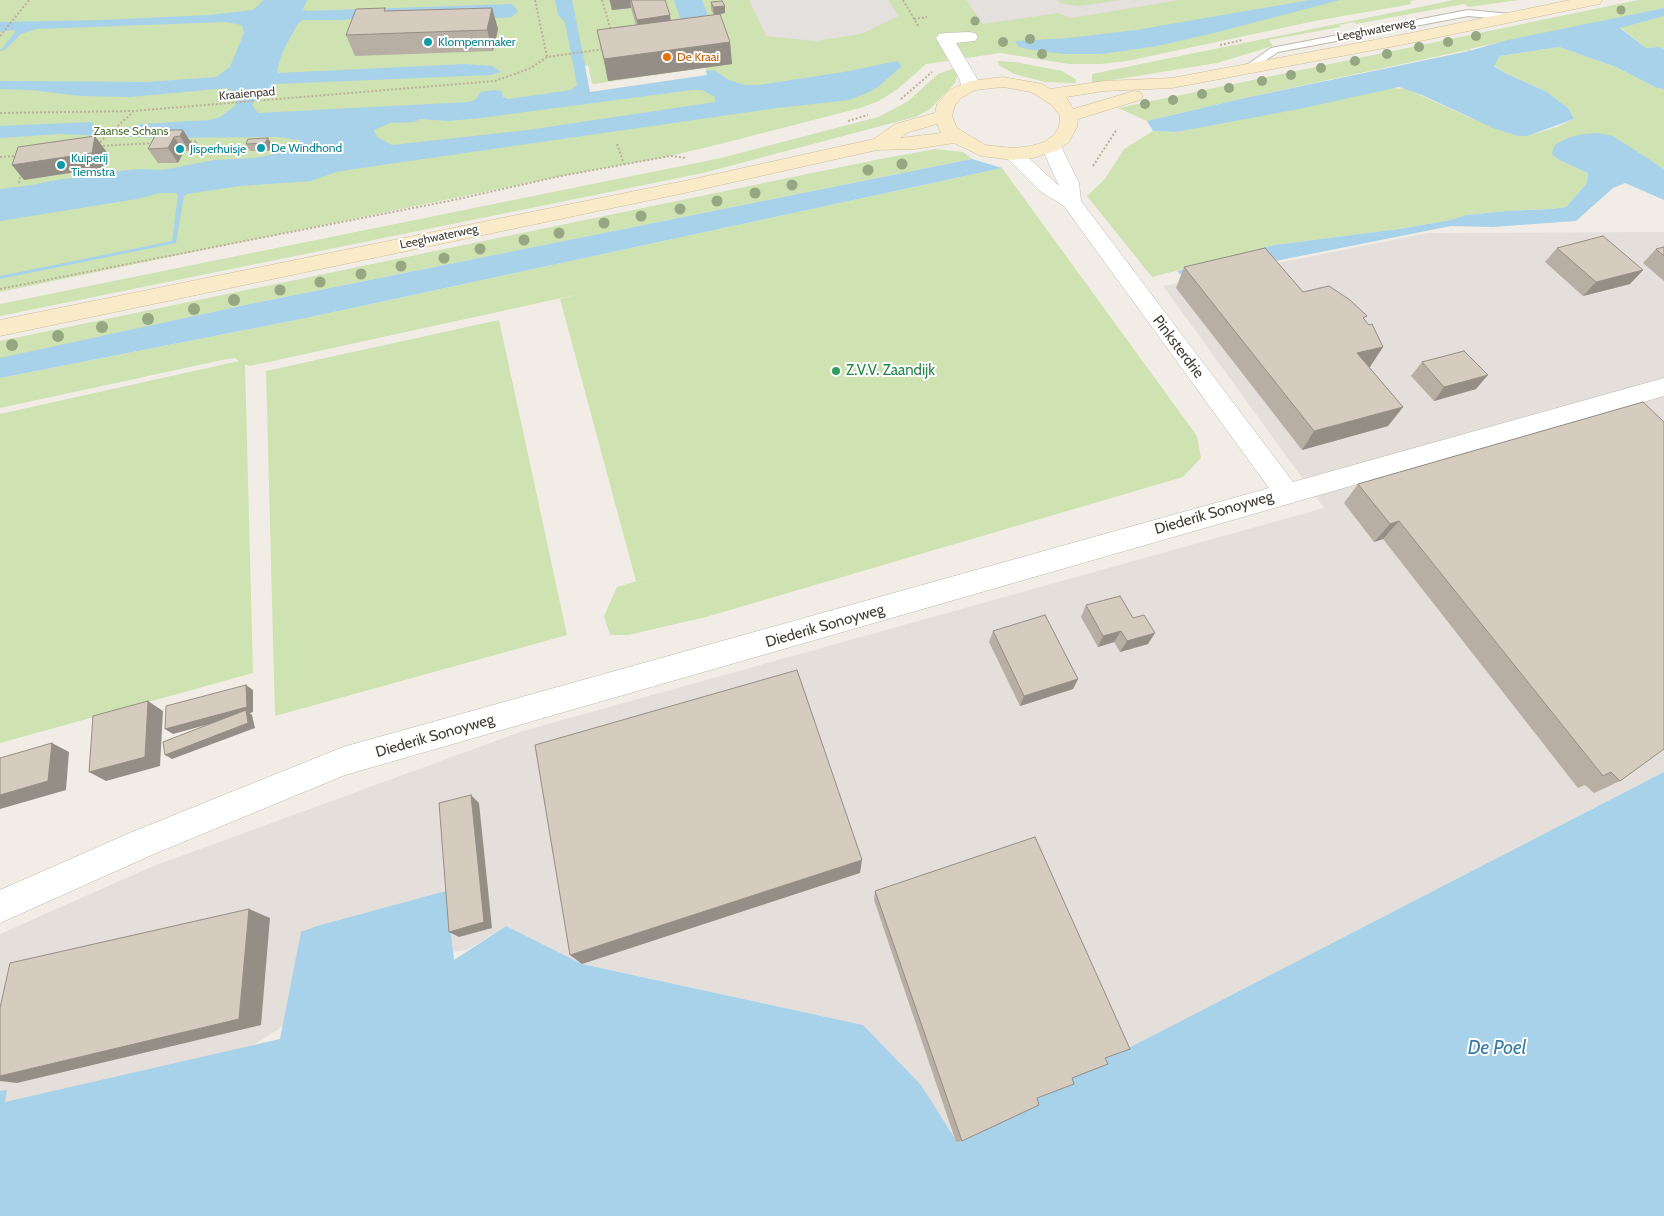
<!DOCTYPE html>
<html>
<head>
<meta charset="utf-8">
<style>
  body { margin:0 }
  canvas { display:block; background:#f1ede6 }
</style>
</head>
<body>
<canvas width="1664" height="1216"></canvas>
<script>
const g = document.querySelector('canvas').getContext('2d');
g.lineJoin = 'round';
function fillPath(path, color) { g.fillStyle = color; g.fill(path, 'evenodd'); }
const poly = rows => new Path2D(rows.map(r => 'M' + r).join(''));
function trace(path, color, width, dash) { g.strokeStyle = color; g.lineWidth = width; g.lineCap = dash ? 'butt' : 'round'; g.setLineDash(dash || []); g.stroke(path); }
function label(font, color, halo, rows, align = 'center') {
  g.font = font + ' Cabin,sans-serif'; g.lineWidth = 4; g.setLineDash([]); g.textBaseline = 'middle'; g.strokeStyle = halo; g.fillStyle = color; for (const [text, x, y, turn = 0] of rows) {
    g.save(); g.translate(x, y); g.rotate((+turn || 0) * Math.PI / 180); g.textAlign = isNaN(turn) ? turn : align; if (halo) g.strokeText(text, 0, 0); g.fillText(text, 0, 0); g.restore();
  }
}
const industrial = poly([
  [1664,232,1664,772,1119,1053,1095,1062,956,1142,863,1025,582,964,506,926,467,950,391,959,242,1052,0,1141,0,934,151,867,523,731,1324,508,1163,286,1428,233]
]);
const green = poly([
  [0,0,1416,0,1410,1,1412,4,1315,21,1127,61,1100,64,1069,64,1000,53,926,64,899,88,879,101,860,108,724,143,670,156,561,176,0,292],
  [1454,0,1519,0,1469,7,1464,4,1356,24,1354,22,1339,25,1341,27,1269,40,1273,46,1217,63,1094,83,1092,81,1092,74],
  [1638,0,1664,0,1664,8,1469,49,1477,54,1467,50,1240,99,1147,121,1118,108],
  [1664,16,1664,49,1659,47,1646,48,1620,27],
  [1559,47,1616,67,1657,88,1664,89,1664,169,1653,162,1552,154,1559,160,1588,173,1587,183,1566,207,1552,209,1507,211,1466,215,1451,220,1399,229,1274,245,1152,277,1087,196,1105,179,1124,149,1153,131,1176,132,1391,88,1407,89,1468,117,1518,136,1527,136,1557,127,1574,119,1568,108,1547,92,1505,73,1494,65,1500,56],
  [997,61,1015,62,1062,71,1077,80,1075,81,1076,83,1045,82,1014,74,1000,66],
  [955,68,958,74,955,83,930,109,915,117,703,173,0,316,0,304,721,158,878,117,907,102,938,74],
  [936,149,963,152,972,159,245,305,0,359,0,341,880,159],
  [1002,168,1197,436,1201,458,1183,477,706,617,628,635,610,635,604,616,617,587,657,575,636,581,560,299,580,294,250,366,245,364,253,673,0,743,0,414,239,361,235,358,222,360,0,408,0,378,306,318],
  [499,320,567,635,275,716,266,371]
]);
const parking = poly([
  [749,0,888,0,899,16,861,34,815,41,766,36],
  [966,0,1058,0,1061,2,1058,3,1079,6,1122,0,1179,0,1071,18,1058,13,983,24]
]);
const water = poly([
  [264,0,307,0,303,9,306,11,512,4,518,11,512,17,501,18,363,17,344,20,302,20,297,25,283,51,277,70,278,73,465,64,492,66,501,72,490,75,276,84,260,94,259,96,262,97,254,101,252,105,258,113,468,102,475,100,481,92,495,90,501,91,503,97,508,99,571,90,577,85,565,22,558,15,555,0,572,0,589,85,594,87,714,70,729,80,744,85,759,85,844,72,897,61,902,66,878,87,867,93,849,100,777,108,354,169,336,172,311,181,240,186,187,194,184,196,176,243,0,279,0,276,172,241,178,195,176,193,160,193,137,199,0,221,0,189,32,185,62,179,76,178,90,174,139,169,163,170,214,160,255,158,298,149,303,144,299,140,278,137,158,138,60,134,0,138,0,126,91,122,99,128,121,130,141,124,209,120,220,117,235,106,236,102,228,88,130,97,81,96,30,90,0,89,0,81,147,82,216,77,230,67,244,33,242,25,225,22,36,29,21,34,5,50,0,51,16,31,12,30,0,32,0,22,102,20,209,15,253,10],
  [692,90,702,90,715,97,715,102,528,130,392,145,377,137,374,130,390,123,414,122,420,119,449,121,480,118],
  [674,0,702,0,709,18,682,24],
  [1310,0,1340,0,1214,33,1157,46,1102,54,1064,54,1032,50,1019,47,1015,41,1069,38,1136,30],
  [1664,8,1664,16,1620,28,1646,48,1659,47,1664,49,1664,89,1657,88,1616,67,1559,47,1500,56,1494,66,1505,73,1547,92,1568,108,1574,119,1527,136,1518,136,1493,128,1422,95,1399,87,1299,109,1176,132,1153,131,1147,121,1240,99,1469,51,1508,40],
  [1598,133,1613,136,1664,169,1664,200,1625,183,1613,188,1576,221,1492,227,1451,226,1185,279,1177,271,1274,245,1399,229,1451,220,1466,215,1507,211,1552,209,1566,207,1587,183,1588,173,1559,160,1552,154,1553,149,1556,144,1570,137,1584,134],
  [972,159,1002,168,306,318,0,378,0,358,245,305],
  [1664,772,1664,1216,0,1216,0,1091,7,1090,5,1102,280,1039,301,932,317,926,446,891,454,960,506,926,582,964,863,1025,921,1085,957,1142,1095,1062,1119,1053]
]);
const pier = poly([
  [588,65,592,83,594,84,705,68,707,75,590,92,585,66]
]);
const path = poly([
  [535,0,547,57],
  [602,0,611,31],
  [903,0,919,27],
  [914,19,927,17],
  [0,36,29,0],
  [1220,45,1243,40],
  [901,99,932,72],
  [0,113,133,111,495,81,531,68,547,57,604,49],
  [848,121,868,115],
  [186,141,197,141,191,152],
  [617,144,624,164],
  [97,145,133,112],
  [99,146,155,143],
  [0,157,17,156],
  [1093,166,1117,129],
  [19,183,21,172],
  [0,289,449,201,561,176,670,156,686,158]
]);
const service = poly([
  [1468,10,1511,14,1516,17,1511,20,1468,16,1278,52,1250,71,1242,71,1241,69,1271,48,1468,10]
]);
const minor = poly([
  [969,32,975,33,978,37,975,41,956,43,978,80,979,86,976,90,970,91,964,90,961,86,960,80,936,38,939,34,945,33,969,32],
  [1051,140,1058,142,1061,146,1079,183,1081,201,1293,482,1664,378,1664,396,345,775,154,854,0,923,0,890,132,832,343,747,1269,488,1064,206,1040,191,1003,154,1006,150,1013,148,1020,150,1059,186,1041,146,1044,142,1051,140]
]);
const secondary = poly([
  [1570,0,1602,0,1600,4,1594,5,1406,44,1172,88,1104,91,1066,97,1073,109,1134,91,1140,92,1143,96,1140,100,1078,119,1077,127,1069,142,1058,150,1033,158,1013,160,981,156,954,143,915,149,877,150,689,192,0,336,0,320,689,180,874,139,895,124,935,113,937,104,949,90,970,81,1003,77,1042,84,1050,89,1104,81,1172,78,1406,34,1570,0],
  [1003,87,1031,92,1052,105,1060,116,1059,127,1054,135,1044,142,1031,146,1013,148,985,145,957,128,952,116,955,105,961,98,975,90,1003,87],
  [937,124,941,133,900,138,909,132,937,124]
]);
const trees = [
  [1621,10,4.5],
  [975,21,4.5],
  [1476,36,5],
  [1030,39,5],
  [1003,42,5],
  [1448,42,5],
  [1419,47,5],
  [1042,54,5],
  [1387,54,5],
  [1355,61,5],
  [1321,68,5],
  [1291,75,5],
  [1262,81,5],
  [1229,88,5],
  [1202,94,5],
  [1173,100,5],
  [1145,104,5],
  [902,164,5.5],
  [868,170,5.5],
  [792,185,5.5],
  [755,193,5.5],
  [717,201,5.5],
  [680,209,5.5],
  [641,216,5.5],
  [604,223,5.5],
  [559,233,5.5],
  [524,240,5.5],
  [480,249,5.5],
  [444,258,5.5],
  [401,266,5.5],
  [361,274,5.5],
  [320,282,5.5],
  [280,290,5.5],
  [234,300,6],
  [194,309,6],
  [148,319,6],
  [102,327,6],
  [58,336,6],
  [12,345,6]
];
const wall = poly([
  [609,0,665,0,670,21,730,42,732,64,608,81,597,30,636,25,631,8,612,10],
  [711,2,725,6,725,13,714,15,711,10],
  [492,8,498,29,493,51,355,56,346,35,387,11],
  [183,130,192,144,189,151,184,151,178,163,158,163,148,149],
  [268,138,272,145,269,151,250,151,246,144],
  [1664,247,1664,281,1643,263,1656,249],
  [1557,248,1643,270,1630,284,1583,296,1545,262],
  [1184,267,1303,292,1365,320,1383,347,1369,367,1403,407,1388,426,1302,450,1176,288],
  [1422,362,1476,389,1434,401,1411,376],
  [1643,402,1620,781,1594,793,1585,785,1578,788,1383,539,1374,542,1344,503,1358,484],
  [1086,605,1148,644,1120,652,1114,642,1098,647,1081,617],
  [993,631,1078,679,1073,689,1020,706,989,642],
  [875,891,1105,1058,962,1141,956,1142,874,900]
]);
const shadedWall = poly([
  [610,0,630,0,631,8,612,10],
  [725,6,725,13,714,15,713,7],
  [492,8,498,29,493,51,487,30],
  [670,15,673,37,641,41,637,20],
  [730,42,732,64,608,81,604,59],
  [183,130,192,144,189,151,180,136],
  [95,136,106,151,103,168,24,180,12,165],
  [174,137,184,151,178,163,168,148],
  [268,138,272,145,269,151,265,143],
  [1643,270,1630,284,1583,296,1596,282],
  [1383,347,1370,367,1344,374,1357,353],
  [1488,375,1476,389,1434,401,1444,387],
  [1403,407,1388,426,1302,450,1314,431],
  [1399,521,1383,539,1374,542,1390,524],
  [1121,631,1114,642,1098,647,1103,636],
  [1155,633,1148,644,1120,652,1127,641],
  [1078,679,1073,689,1020,706,1024,696],
  [246,685,253,690,253,712,250,713,252,715,255,728,172,759,165,755,246,714,173,734,165,729],
  [148,701,163,711,160,766,106,781,89,772],
  [52,743,69,752,66,790,0,809,0,795],
  [471,795,479,803,492,928,459,937,449,932],
  [862,860,860,873,582,964,570,955],
  [249,909,270,918,261,1025,17,1083,0,1081,0,1076]
]);
const building = poly([
  [631,0,665,0,670,15,637,20,631,0],
  [722,1,725,6,713,7,711,2,722,1],
  [385,8,384,11,492,8,487,30,346,35,356,9,385,8],
  [720,14,730,42,604,59,597,30,720,14],
  [158,130,183,130,180,136,174,137,168,148,148,149,158,130],
  [95,136,92,153,12,165,18,147,95,136],
  [268,138,265,143,246,144,248,139,268,138],
  [1603,236,1643,270,1596,282,1557,248,1603,236],
  [1664,247,1664,256,1656,249,1664,247],
  [1265,248,1303,292,1329,286,1350,300,1367,316,1363,318,1369,325,1372,324,1383,347,1357,353,1403,407,1314,431,1184,267,1265,248],
  [1464,351,1488,375,1444,387,1422,362,1464,351],
  [1643,402,1664,422,1664,749,1620,781,1611,772,1603,776,1399,521,1390,524,1358,484,1643,402],
  [1120,596,1133,618,1144,615,1155,633,1127,641,1121,631,1103,636,1086,605,1120,596],
  [1045,615,1078,679,1024,696,993,631,1045,615],
  [797,670,862,860,570,955,535,745,797,670],
  [246,685,247,707,165,729,166,706,246,685],
  [148,701,145,757,89,772,93,716,148,701],
  [246,710,248,723,165,755,163,742,246,710],
  [52,743,48,781,0,795,0,758,52,743],
  [471,795,484,922,449,932,439,803,471,795],
  [1035,837,1130,1049,1105,1058,1108,1064,1072,1078,1074,1084,1037,1098,1039,1105,962,1141,875,891,1035,837],
  [249,909,239,1019,0,1076,0,1008,10,963,249,909]
]);
const markers = [
  [428,42,5,"#0f9aa8"],
  [667,57,5,"#e8710a"],
  [261,148,5,"#0f9aa8"],
  [180,149,5,"#0f9aa8"],
  [61,165,5,"#0f9aa8"],
  [836,371,5,"#2e9e5b"]
];
const farStreetnames = [
  ["Leeghwaterweg",1376,30,-11],
  ["Kraaienpad",247,94,-5],
  ["Leeghwaterweg",439,237,-12]
];
const farCulturenames = [
  ["Klompenmaker",438,42],
  ["De Windhond",271,148],
  ["Jisperhuisje",190,149],
  ["Kuiperij",71,158],
  ["Tiemstra",71,172]
];
const farFoodnames = [
  ["De Kraai",677,57]
];
const farParknames = [
  ["Zaanse Schans",131,131]
];
const streetNames = [
  ["Pinksterdrie",1178,347,53],
  ["Diederik Sonoyweg",1214,513,-16],
  ["Diederik Sonoyweg",825,626,-16],
  ["Diederik Sonoyweg",435,736,-16]
];
const leisureNames = [
  ["Z.V.V. Zaandijk",846,371]
];
const nearWaternames = [
  ["De Poel",1497,1048]
];
fillPath(industrial, '#e4dfdb');
fillPath(green, '#cfe2b2');
fillPath(parking, '#e3e0de');
fillPath(water, '#a7d2e9');
fillPath(pier, '#f1ede6');
trace(service, '#bfb7ac', 2);
trace(minor, '#bfb7ac', 1);
trace(secondary, '#cdbd99', 1);
trace(path, '#bcaf9c', 2, [2, 2]);
fillPath(service, '#fff');
fillPath(minor, '#fff');
fillPath(secondary, '#f9ebc8');
g.fillStyle = '#96a881';
for (const [x, y, r] of trees) { g.beginPath(); g.arc(x, y, r, 0, 2 * Math.PI); g.fill(); }
fillPath(wall, '#b7afa4');
fillPath(shadedWall, '#958e86');
fillPath(building, '#d5cbbf');
trace(building, '#958e86', 1);
for (const [x, y, r, color] of markers) { const dot = new Path2D(); dot.arc(x, y, r, 0, 2 * Math.PI); g.fillStyle = color; g.fill(dot); trace(dot, '#fff', 2); }
label('12px', '#433d36', '#fff', farStreetnames);
label('12px', '#0d838f', '#fff', farCulturenames, 'left');
label('12px', '#c56008', '#fff', farFoodnames, 'left');
label('12px', '#4b702f', '#fff', farParknames);
label('15px', '#433d36', '#fff', streetNames);
label('15px', '#27864d', '#fff', leisureNames, 'left');
label('italic 19px', '#397da5', '#fff', nearWaternames);
</script>
</body>
</html>
